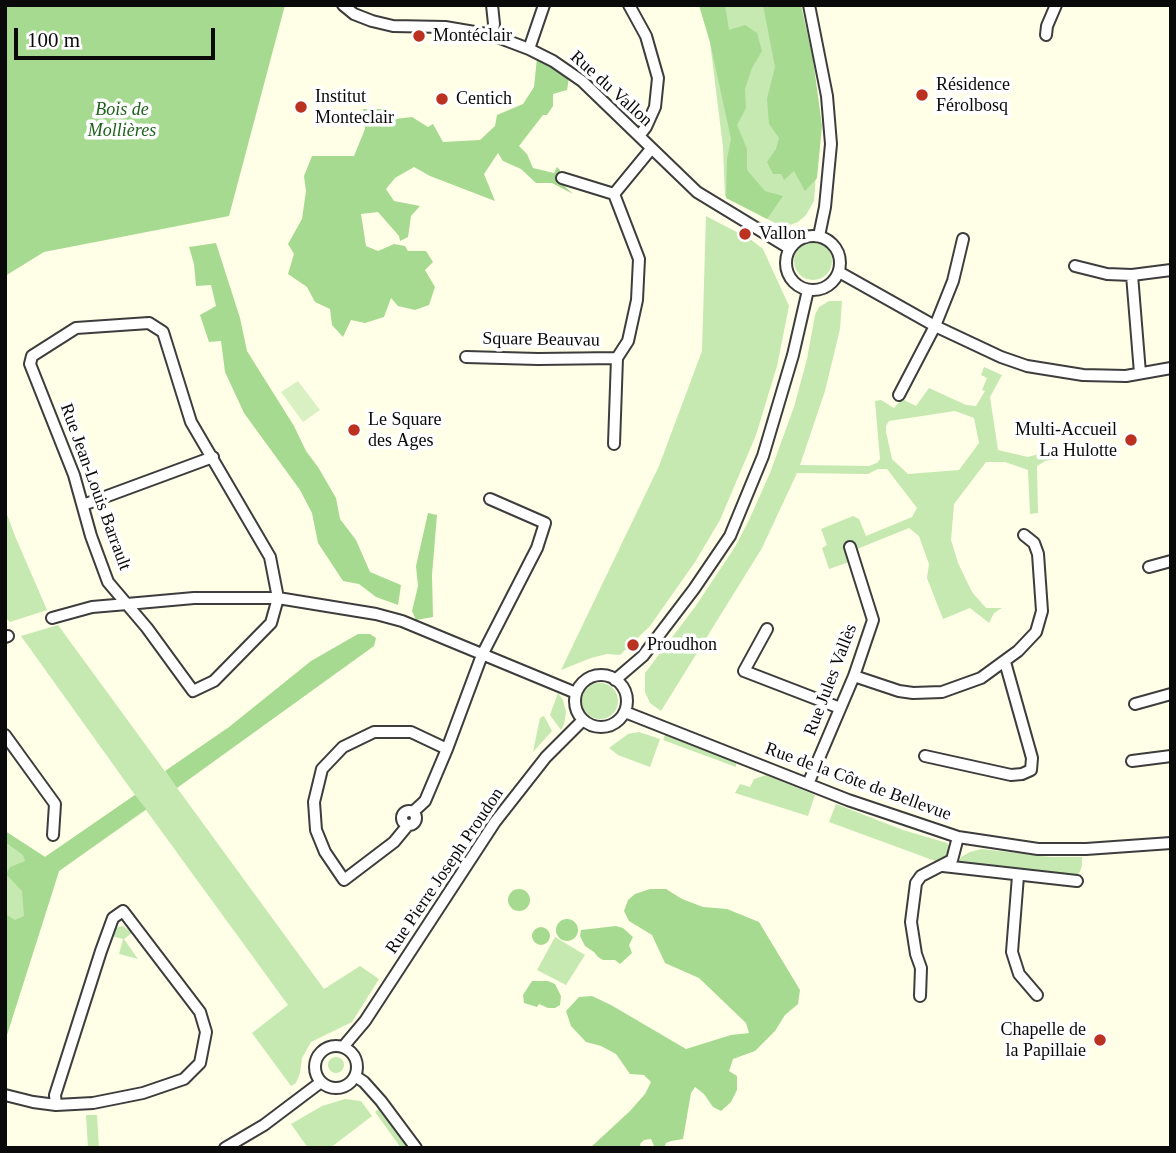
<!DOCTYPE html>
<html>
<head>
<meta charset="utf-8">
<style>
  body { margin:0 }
  #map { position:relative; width:1176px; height:1153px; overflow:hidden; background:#fffee7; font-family:Georgia,serif }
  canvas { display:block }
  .frame { position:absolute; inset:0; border:7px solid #0a0a0a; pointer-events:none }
  .scale { position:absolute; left:14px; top:28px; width:201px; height:32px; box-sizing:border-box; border:4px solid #0a0a0a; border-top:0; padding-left:9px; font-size:21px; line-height:24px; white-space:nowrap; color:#0a0a0a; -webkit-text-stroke:5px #fff; paint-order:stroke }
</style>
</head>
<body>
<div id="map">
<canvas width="1176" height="1153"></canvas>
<div class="frame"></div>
<div class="scale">100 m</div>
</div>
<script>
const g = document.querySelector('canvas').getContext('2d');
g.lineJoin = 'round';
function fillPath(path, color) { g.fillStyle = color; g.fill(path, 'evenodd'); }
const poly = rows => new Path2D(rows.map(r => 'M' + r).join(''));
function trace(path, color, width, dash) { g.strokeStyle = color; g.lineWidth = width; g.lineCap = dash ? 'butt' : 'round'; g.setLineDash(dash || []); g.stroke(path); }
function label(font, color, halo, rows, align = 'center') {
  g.font = font + ' Georgia,serif'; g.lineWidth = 7; g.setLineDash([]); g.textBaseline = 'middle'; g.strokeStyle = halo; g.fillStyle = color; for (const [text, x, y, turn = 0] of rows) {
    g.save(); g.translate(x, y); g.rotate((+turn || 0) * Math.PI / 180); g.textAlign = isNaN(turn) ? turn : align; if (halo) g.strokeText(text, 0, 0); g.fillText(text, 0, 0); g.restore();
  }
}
const green = poly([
  [699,5,795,5,819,130,814,201,806,215,798,222,790,225,775,223,725,196,723,147,710,42],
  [706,216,750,239,763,249,789,306,777,366,756,435,720,520,695,562,650,626,620,655,607,654,591,658,561,670,659,466,702,351],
  '794 261a19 19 0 1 1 38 0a19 19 0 1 1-38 0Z',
  [829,301,842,301,840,329,825,391,800,465,869,466,877,463,880,459,875,401,881,400,894,408,902,399,916,406,929,388,966,405,976,406,985,391,982,390,987,378,981,375,984,367,1002,375,990,397,998,450,1028,457,1052,450,1057,459,1045,461,1037,466,1038,513,1030,514,1028,470,1005,462,986,462,954,504,951,540,958,563,972,592,986,608,1002,608,994,613,989,623,970,608,943,619,927,578,929,564,919,536,909,528,857,549,854,543,844,546,849,562,829,569,822,548,827,545,821,529,853,516,859,519,866,536,912,517,917,508,887,469,878,469,868,474,797,473,762,548,661,711,650,703,645,692,645,673,695,607,735,547,749,520,770,473,794,407,807,359,815,315,819,307],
  [955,411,974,418,979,443,959,470,908,474,892,459,886,432,886,426,889,421],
  [5,509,15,536,47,610,10,622,5,617],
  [58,625,324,989,360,966,379,979,352,1022,311,1042,302,1058,300,1073,296,1083,291,1086,252,1033,288,1005,146,810,59,871,5,1041,5,831,45,857,135,795,21,636],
  '582 701a18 18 0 1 1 36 0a18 18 0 1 1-36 0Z',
  [558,693,563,700,566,712,564,724,561,730,550,715],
  [544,716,552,731,533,752,540,718],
  [639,732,660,739,650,767,618,755,609,748,628,734],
  [665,735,736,763,736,767,663,740],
  [766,775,815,795,808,816,735,793,740,784,750,787,754,779],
  [836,804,903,830,947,843,950,848,948,855,938,862,829,822],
  [982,849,1050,857,1082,857,1082,865,1080,872,1075,877,963,866,959,862,961,857,970,852],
  [123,926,132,933,124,939,138,959,119,954,123,939,111,936,115,928],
  [555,937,585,955,566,985,537,970],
  '328 1065a8 8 0 1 1 16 0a8 8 0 1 1-16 0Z',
  [345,1099,361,1101,372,1116,330,1148,308,1148,291,1124,322,1106],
  [380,1108,410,1148,401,1148,375,1112],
  [86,1115,97,1115,99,1148,88,1148]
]);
const forest = poly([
  [5,5,285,5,229,216,44,252,5,276],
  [699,5,725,5,729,30,745,25,757,33,762,51,752,68,745,89,746,108,737,125,747,149,747,170,765,191,783,196,767,219,726,198,727,159,731,139,710,42],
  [763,5,801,5,813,59,822,126,817,178,805,191,794,171,784,180,781,174,773,174,767,162,776,149,779,138,769,124,767,99,775,67],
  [537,58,569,78,567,90,553,94,553,106,547,115,543,115,519,146,527,154,533,168,554,173,557,167,560,170,559,181,573,194,552,183,536,183,521,169,503,161,498,153,484,174,495,201,430,176,414,167,395,178,386,189,394,201,420,206,411,216,408,237,400,241,399,236,378,212,361,214,366,246,378,251,394,244,405,246,408,251,426,251,433,262,425,270,435,287,429,305,415,310,398,306,391,298,384,317,365,323,351,320,343,337,332,325,330,309,315,302,307,287,288,274,294,254,288,244,302,219,306,191,304,176,312,156,354,156,365,129,363,109,383,109,395,119,412,117,428,127,433,124,443,142,480,140,495,126,497,115,523,104,534,87],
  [216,243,240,318,247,351,294,426,306,451,318,467,336,498,340,519,356,540,370,572,401,585,398,605,376,597,359,584,343,581,318,543,312,513,300,490,244,413,225,372,221,341,209,342,200,315,216,306,211,285,196,286,194,264,189,247],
  [428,513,437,515,432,575,433,617,416,620,412,611,418,586,416,566],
  [358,634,370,634,376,638,374,646,177,788,165,771,229,727,311,661],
  [135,795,146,809,59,871,5,1041,5,914,15,920,24,916,22,891,6,874,10,867,25,861,23,855,5,842,5,831,45,857],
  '508 900a11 11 0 1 1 22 0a11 11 0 1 1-22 0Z',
  [650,889,666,889,682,899,703,907,727,909,759,922,800,990,798,1004,785,1015,775,1031,755,1051,733,1059,729,1071,737,1076,737,1090,731,1102,721,1111,713,1107,704,1094,695,1087,691,1093,683,1139,671,1141,666,1143,664,1148,655,1148,651,1139,644,1140,640,1144,641,1148,590,1148,630,1111,645,1094,651,1082,644,1075,630,1074,616,1054,601,1046,586,1042,571,1026,566,1011,579,997,592,996,611,1005,686,1049,731,1035,749,1033,746,1023,699,978,665,963,652,935,629,921,624,911,628,900,635,894],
  '556 930a11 11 0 1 1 22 0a11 11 0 1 1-22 0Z',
  [616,926,623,928,633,937,629,945,632,953,620,964,615,960,603,960,598,957,594,952,585,946,580,936,581,930],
  '532 936a9 9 0 1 1 18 0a9 9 0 1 1-18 0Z',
  [532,981,548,981,555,984,561,996,560,1005,555,1008,548,1008,539,1004,537,1007,524,1003,523,995]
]);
const pitch = poly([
  [298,381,320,410,303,422,281,392]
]);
const minor = poly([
  [343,5,354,14,372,21,393,26,445,27,492,35,529,49,553,61,582,81,697,192,789,248],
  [629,5,646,36,658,78,655,107,646,127,639,136],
  [809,5,827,96,831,144,825,207,819,236],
  [492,35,494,24,492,5],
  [1046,35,1047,26,1056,5],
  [529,49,544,5],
  [562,178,614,194,651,149],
  [614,194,639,259,637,300,628,341,617,358,614,444],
  '786 263a27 27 0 1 1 54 0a27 27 0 1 1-54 0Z',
  [1075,266,1107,274,1132,275],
  [839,272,935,326,1001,357,1027,366,1083,375,1126,376,1171,368],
  [149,323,163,332,191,422,270,557,278,598,271,623,214,681,193,691,147,628,108,582,91,536,74,475,30,364,32,356,76,328,149,323],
  [466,357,538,359,617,358],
  [1140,373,1132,275,1171,270],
  [899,395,935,326,953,281,963,239],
  [83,505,213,457],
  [1149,567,1171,561],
  [52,618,92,607,127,604,194,598,278,598,376,614,402,621,576,693],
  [767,629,744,671,840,708],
  [5,637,8,636],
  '575 701a26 26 0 1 1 52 0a26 26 0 1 1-52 0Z',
  [854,676,899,691,913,693,942,692,981,678,1018,651,1036,632,1042,611,1038,554,1034,543,1024,535],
  [615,680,643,656,694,589,730,536,763,456,793,355,808,290],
  [1135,704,1171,694],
  [625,712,848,800,958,837,1038,849,1086,849,1171,843],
  [5,735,55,804,53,835],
  [447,749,482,655,537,548,545,523,490,499],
  [925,756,1011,775,1022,774,1031,770,1032,758,1005,662],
  [1132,761,1171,756],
  [808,784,854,676,873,620,850,547],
  '402 818a7 7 0 1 1 14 0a7 7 0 1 1-14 0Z',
  [408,825,394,842,344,880,325,852,316,830,314,802,322,769,343,747,374,732,411,732,447,749,425,801,413,812],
  [943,866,1077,881],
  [1018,876,1012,952,1019,974,1037,995],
  [920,996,921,968,916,954,911,922,916,883,921,876,952,860,958,837],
  '315 1067a21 21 0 1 1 42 0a21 21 0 1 1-42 0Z',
  [343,1047,365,1021,495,822,546,757,583,720],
  [355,1076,364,1082,381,1101,416,1148],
  [5,1095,33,1102,56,1105,93,1103,143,1093,184,1079,200,1063,206,1032,200,1012,123,911,113,918,101,951,55,1095,56,1105],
  [225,1148,264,1125,321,1082]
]);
const markers = [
  [419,36,7,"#bb3221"],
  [922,95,7,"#bb3221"],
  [442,99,7,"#bb3221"],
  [301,107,7,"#bb3221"],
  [745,234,7,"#bb3221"],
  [354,430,7,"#bb3221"],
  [1131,440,7,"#bb3221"],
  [633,645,7,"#bb3221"],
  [1100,1040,7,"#bb3221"]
];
const poiNames = [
  ["Montéclair",433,36],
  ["Résidence",936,85],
  ["Férolbosq",936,106],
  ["Institut",315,97],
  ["Monteclair",315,118],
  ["Centich",456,99],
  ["Vallon",759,234],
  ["Le Square",368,420],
  ["des Ages",368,441],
  ["Multi-Accueil",1117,430,"right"],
  ["La Hulotte",1117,451,"right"],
  ["Proudhon",647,645],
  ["Chapelle de",1086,1030,"right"],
  ["la Papillaie",1086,1051,"right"]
];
const streetNames = [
  ["Rue du Vallon",611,89,42],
  ["Square Beauvau",541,340,1],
  ["Rue Jean-Louis Barrault",95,487,70],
  ["Rue Jules Vallès",831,680,-69],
  ["Rue de la Côte de Bellevue",858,782,20],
  ["Rue Pierre Joseph Proudon",445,871,-56]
];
const parkNames = [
  ["Bois de",122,110],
  ["Mollières",122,131]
];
fillPath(green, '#c5e9b1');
fillPath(forest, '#a6da91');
fillPath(pitch, '#d9f0c3');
trace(minor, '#3d3d3d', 14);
trace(minor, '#fff', 10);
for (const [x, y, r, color] of markers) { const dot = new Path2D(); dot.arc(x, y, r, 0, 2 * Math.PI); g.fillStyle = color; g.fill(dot); trace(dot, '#fff', 2.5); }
label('18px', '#0a0a0a', '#fff', poiNames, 'left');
label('18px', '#0a0a0a', '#fff', streetNames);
label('italic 18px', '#1e621b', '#fff', parkNames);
</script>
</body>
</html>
